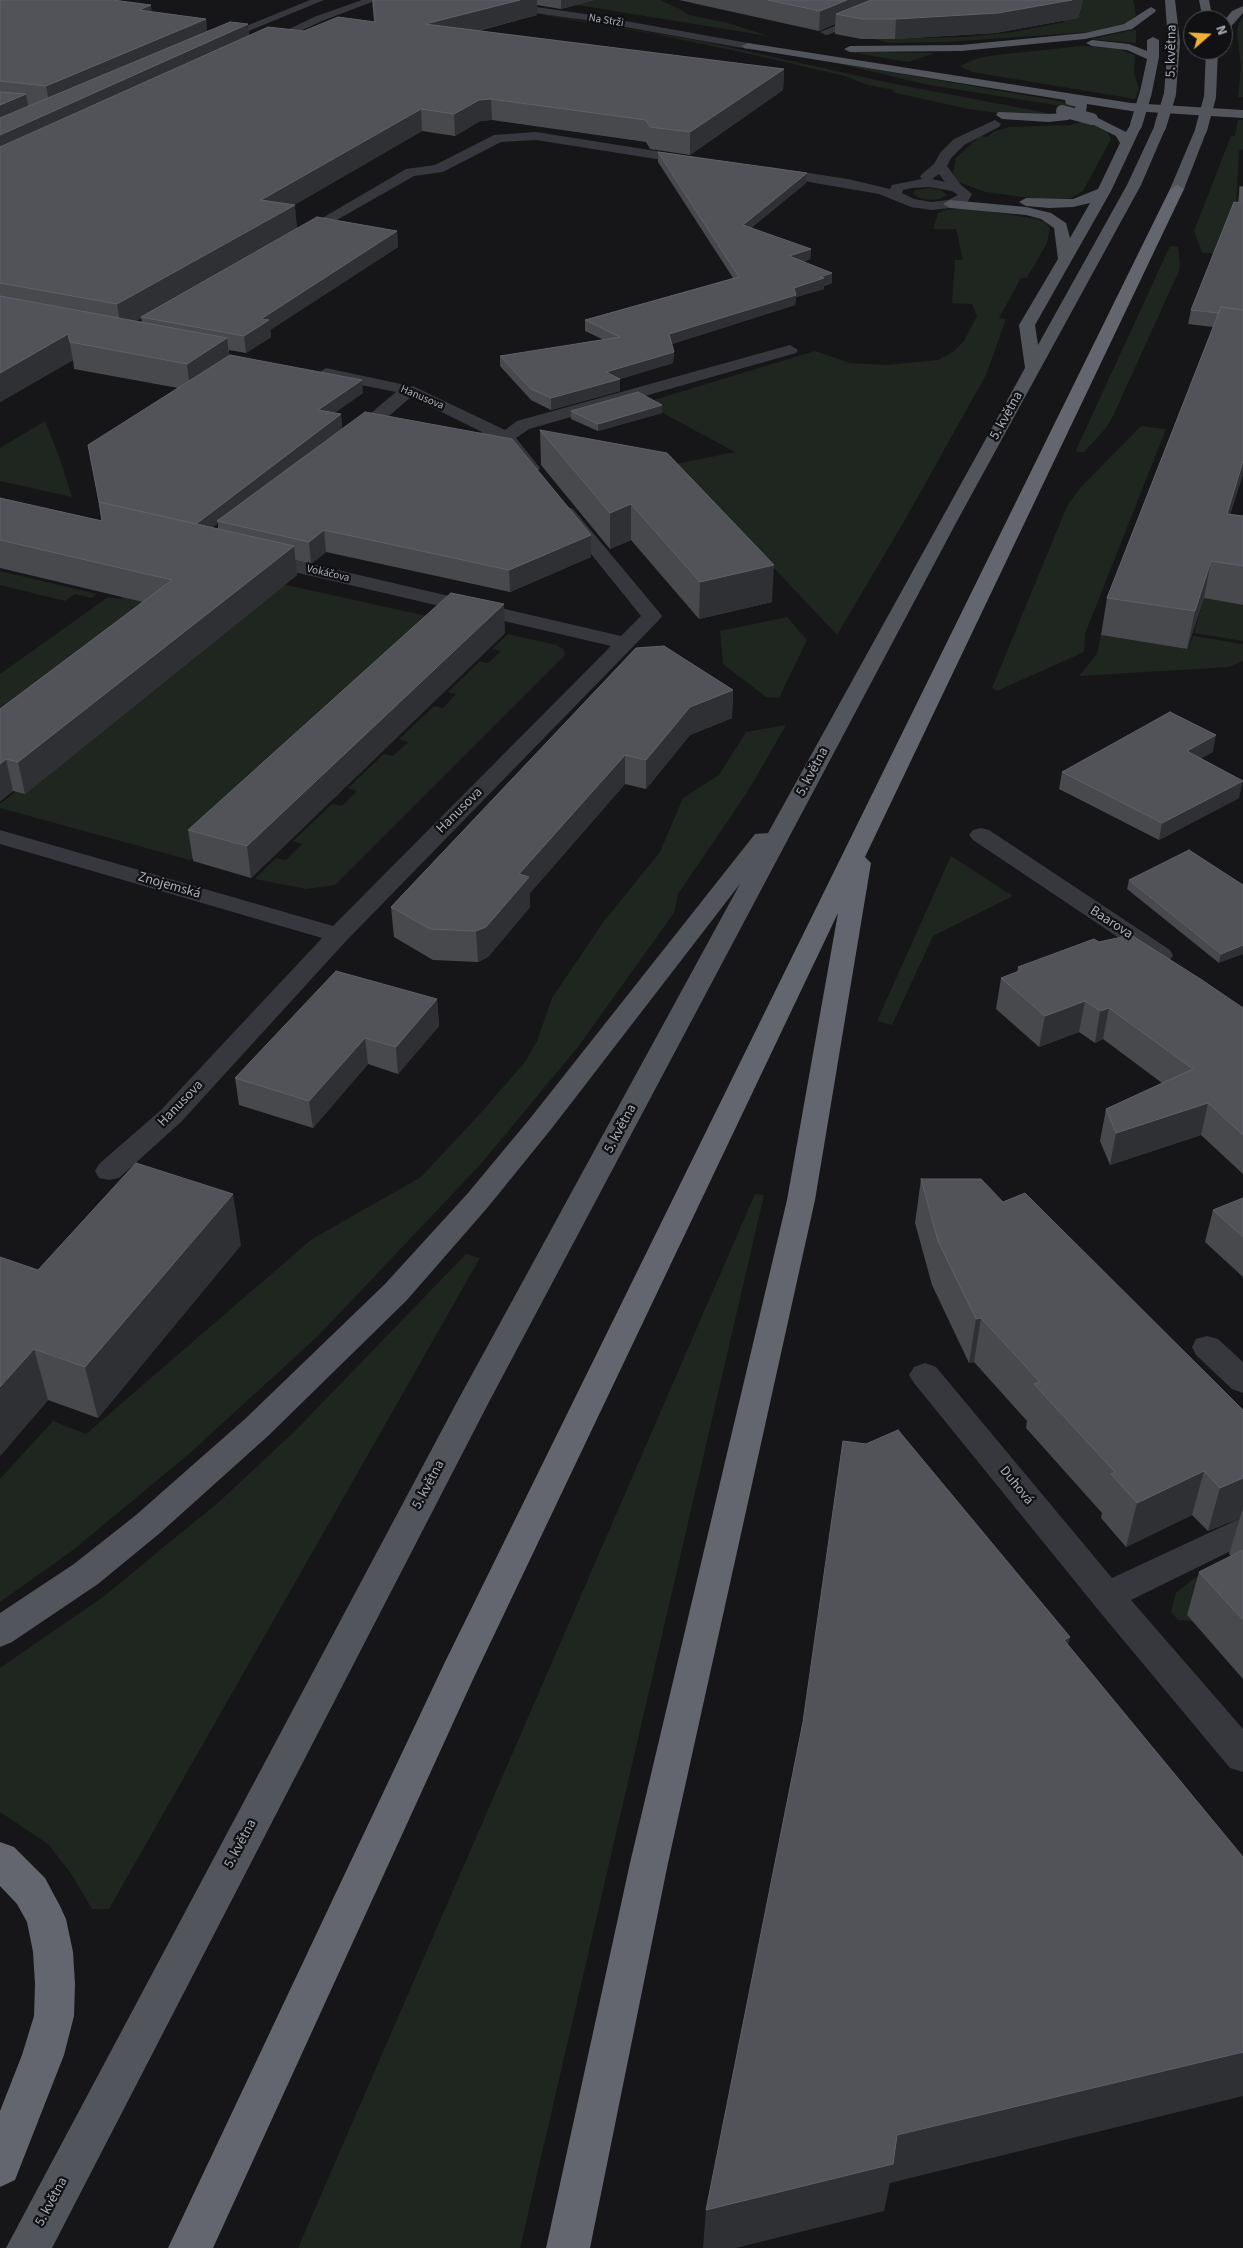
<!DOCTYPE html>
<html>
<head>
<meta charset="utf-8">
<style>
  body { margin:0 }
  #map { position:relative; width:1243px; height:2248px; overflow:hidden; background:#161618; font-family:"Source Sans 3",sans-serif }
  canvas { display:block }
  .north { position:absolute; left:1183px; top:10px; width:50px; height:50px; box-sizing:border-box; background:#111113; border:1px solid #4d4f55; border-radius:50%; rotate:71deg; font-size:14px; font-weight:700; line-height:20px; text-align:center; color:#a8adb8 }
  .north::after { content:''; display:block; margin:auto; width:18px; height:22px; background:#f2b134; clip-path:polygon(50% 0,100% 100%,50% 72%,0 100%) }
</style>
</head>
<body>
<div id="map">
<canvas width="1243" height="2248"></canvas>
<div class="north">N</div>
</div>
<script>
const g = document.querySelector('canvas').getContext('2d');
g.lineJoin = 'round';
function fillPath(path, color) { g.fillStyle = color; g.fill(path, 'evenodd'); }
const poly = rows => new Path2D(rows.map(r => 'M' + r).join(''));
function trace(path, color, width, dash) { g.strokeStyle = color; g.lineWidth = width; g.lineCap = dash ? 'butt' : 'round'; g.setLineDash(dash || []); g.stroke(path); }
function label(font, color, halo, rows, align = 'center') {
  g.font = font + ' "Source Sans 3",sans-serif'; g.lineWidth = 4.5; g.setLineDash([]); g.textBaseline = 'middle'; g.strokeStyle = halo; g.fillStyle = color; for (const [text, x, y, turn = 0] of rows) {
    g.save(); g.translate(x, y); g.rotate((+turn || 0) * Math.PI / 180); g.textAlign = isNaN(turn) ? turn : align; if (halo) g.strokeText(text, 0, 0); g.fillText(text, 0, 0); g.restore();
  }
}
const green = poly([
  [546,0,660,0,680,9,689,15,728,23,768,36],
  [1040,0,1133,0,1136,15,1127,23,1090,32,948,42,890,43,874,39,966,37,1013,32,1065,22,1043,12],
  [543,15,549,15,706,42,895,84,1058,115,1014,115,968,109,892,92,894,90,868,85,841,75,741,52,655,34],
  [1243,17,1243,97,1238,97,1241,66,1237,32,1239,23],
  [1133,30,1136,30,1136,43,1091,39],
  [1082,46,1115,48,1135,55,1134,74,1139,88,1135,99,972,72,960,66,978,58,996,55],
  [843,51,875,52,935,53,908,62],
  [827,61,1059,101,1071,104,1074,108,929,85],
  [1238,120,1243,120,1243,149,1239,151,1234,254,1202,253,1194,231,1231,136,1235,136],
  [1086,121,1107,131,1111,139,1083,191,1071,198,1037,199,986,192,958,182,952,177,956,158,980,136,987,137,995,131,1010,127,1069,125],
  [930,188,941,190,947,195,940,199,930,200,919,198,913,193,916,190],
  [967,208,1037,219,1046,223,1050,228,1047,243,1027,278,1021,278,999,318,1006,319,986,375,906,518,837,635,676,464,735,452,644,403,815,351,850,363,886,365,938,360,953,352,964,341,977,316,972,304,952,303,955,260,963,260,956,229,933,229,938,213,946,210],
  [1170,246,1178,247,1180,265,1179,271,1113,416,1106,428,1084,452,1078,452,1076,450],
  [45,421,61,462,72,497,0,481,0,448],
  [1141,426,1166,429,1085,634,1084,652,997,691,992,688,1067,506,1081,487],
  [168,564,200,566,0,742,0,674,108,597,120,599],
  [0,571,97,594,92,598,75,594,65,601,0,585],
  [277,583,450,621,190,860,0,808,0,804,195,649,204,650],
  [1204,598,1243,605,1243,641,1194,633],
  [787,617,807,640,779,698,766,697,723,664,720,631],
  [508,634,556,645,563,649,565,655,335,885,306,889,255,879,276,858,286,860,302,844,293,841,332,804,342,806,357,791,348,788,384,754,393,756,408,742,399,739,434,706,443,708,456,694,448,692,480,661,488,663,501,651,492,649],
  [1101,635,1187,649,1193,636,1243,644,1243,661,1229,667,1079,676,1097,654],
  [786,725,748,791,678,894,674,913,578,1047,480,1165,318,1336,190,1453,73,1550,0,1602,0,1479,53,1421,86,1434,312,1239,421,1177,478,1116,525,1062,537,1041,552,998,604,921,660,852,683,798,719,775,746,732],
  [951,856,1013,896,933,936,892,1025,877,1021],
  [755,1194,764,1195,520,2248,298,2248],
  [466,1254,480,1258,109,1909,92,1909,72,1875,48,1844,0,1812,0,1668,103,1597,220,1501,296,1430],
  [1243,1554,1187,1615,1192,1621,1178,1620,1171,1612,1176,1593,1193,1579]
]);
const minor = poly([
  [310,0,324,0,217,44,213,45,207,42,310,0],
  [362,0,377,0,322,21,264,48,260,49,254,46,314,17,362,0],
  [459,0,487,0,592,15,748,43,754,46,748,49,592,21,464,3,459,0],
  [898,0,913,0,830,34,826,35,820,32,898,0],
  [995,120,1001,124,999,127,964,145,951,158,947,166,961,185,972,194,967,203,950,208,931,210,911,207,879,194,769,175,762,171,769,167,848,179,890,189,892,185,922,179,920,177,922,174,934,164,940,153,954,139,995,120],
  [939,174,945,182,932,179,939,174],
  [930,187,952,191,958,195,948,200,931,202,914,199,902,193,903,190,912,188,930,187],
  [536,132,694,157,701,161,694,165,536,140,501,142,443,172,414,176,300,241,295,242,288,238,406,169,435,165,494,135,536,132],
  [790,345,798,350,796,353,529,429,516,438,540,468,537,472,531,473,525,472,501,442,483,439,480,435,482,432,411,397,383,421,353,439,341,439,338,435,341,431,371,413,396,392,326,378,318,373,326,368,415,387,505,430,517,421,790,345],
  [567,507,573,509,659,612,662,616,659,620,347,940,181,1122,119,1178,109,1180,99,1178,95,1171,99,1164,161,1110,322,938,0,844,0,830,333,926,611,646,260,564,253,562,250,558,253,554,260,552,621,636,641,616,558,513,561,509,567,507],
  [981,828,989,830,1170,950,1173,955,1170,960,1161,962,1152,960,973,840,969,835,973,830,981,828],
  [1207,1336,1218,1339,1243,1362,1243,1393,1232,1389,1196,1355,1192,1347,1196,1339,1207,1336],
  [925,1363,936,1367,1112,1578,1243,1517,1243,1545,1131,1600,1243,1729,1243,1772,1230,1768,1104,1617,914,1383,909,1375,914,1367,925,1363]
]);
const major = poly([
  [1165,0,1175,0,1180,42,1176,94,1170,98,1164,94,1168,42,1165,0],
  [1199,0,1209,0,1213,20,1203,20,1199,0],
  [1243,6,1243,13,1227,31,1223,32,1223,22,1232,11,1243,6],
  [1151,7,1156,10,1155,12,1132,29,1085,39,961,51,850,52,844,49,850,46,961,45,1085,33,1124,24,1151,7],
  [1153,37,1159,40,1159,57,1152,92,1146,96,1140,92,1147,59,1127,50,1092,46,1086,43,1092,40,1129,44,1147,51,1147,40,1153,37],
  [748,43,1131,103,1243,110,1243,118,1131,111,1087,104,1086,112,1068,120,1048,122,1002,119,996,115,998,112,1048,114,1065,113,1076,107,1066,104,1065,100,744,48,742,46,748,43],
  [1206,50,1218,50,1216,97,1210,101,1204,97,1206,50],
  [1092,115,1126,132,1132,122,1140,122,1142,125,1111,191,1035,325,1038,345,1127,185,1154,127,1160,123,1166,127,1141,185,956,523,490,1400,52,2248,6,2248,458,1400,740,884,552,1128,488,1207,407,1300,268,1436,160,1533,98,1584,12,1642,0,1647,0,1613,74,1564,136,1515,246,1418,385,1284,468,1193,532,1116,755,834,768,833,1025,368,1019,325,1058,259,1054,228,1041,219,1026,215,950,208,943,204,950,200,1026,207,1051,213,1066,223,1070,238,1090,203,1073,207,1049,208,1026,206,1019,202,1026,198,1073,199,1098,189,1120,143,1116,136,1088,122,1086,119,1092,115],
  [1201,126,1207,130,1184,189,1182,192,1172,192,1170,189,1195,130,1201,126]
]);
const highway = poly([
  [1177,185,1184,189,865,857,871,863,815,1200,668,1863,590,2248,546,2248,630,1863,787,1200,838,913,475,1675,213,2248,168,2248,444,1664,1170,189,1177,185],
  [0,1842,14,1847,45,1878,60,1906,66,1919,73,1952,75,1984,74,2016,64,2055,15,2180,0,2187,0,2111,22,2055,34,2016,35,1984,33,1952,27,1922,17,1904,0,1886,0,1842]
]);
const majorBridge = poly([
  [1062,111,1092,119],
  [1136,125,1146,92],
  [1160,127,1170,94],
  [1201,130,1210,97]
]);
const wall = poly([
  [0,0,152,12,206,19,207,31,248,24,249,35,304,31,374,22,372,0,594,0,561,9,537,5,537,15,478,31,784,69,783,90,690,155,650,149,646,142,492,120,480,121,455,136,422,131,294,205,297,229,397,231,398,247,270,330,271,337,246,353,229,350,229,356,363,393,334,413,341,414,342,428,304,456,591,557,510,592,326,552,311,564,295,560,297,575,25,794,13,791,0,801,0,709,143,602,0,568,0,498,102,521,178,388,74,369,73,360,0,402],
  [141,318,142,322,136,321],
  [218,523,218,529,211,528],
  [679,0,1083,0,1078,18,995,33,895,39,861,39,835,34,835,24,819,31],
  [658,152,807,173,806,183,751,228,811,249,810,259,803,262,832,283,824,286,824,289,796,297,795,305,672,344,674,352,673,363,620,379,620,391,551,410,531,400,500,366,500,356,604,340,585,331,585,320,733,278,658,162],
  [1240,187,1243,187,1243,474,1230,514,1243,516,1243,605,1204,598,1187,649,1101,635,1107,598,1213,327,1188,324,1191,310,1238,202],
  [571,411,662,413,598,431,571,419],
  [540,430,772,602,699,619,631,540,610,549,541,465],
  [505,633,251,878,193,861,188,830],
  [636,648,733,690,732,718,690,735,646,789,625,784,530,893,530,907,488,957,478,962,433,960,394,937,391,907],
  [1213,752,1201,758,1239,798,1159,840,1059,789,1062,772],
  [1129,880,1243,885,1219,963,1127,889],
  [1099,942,1243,1008,1243,1174,1201,1135,1110,1165,1100,1141,1106,1109,1162,1083,1103,1039,1095,1043,1079,1032,1039,1047,996,1009,1001,978,1017,972,1018,967],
  [437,999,439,1026,398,1074,368,1064,313,1128,239,1105,235,1078],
  [921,1179,1003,1202,1243,1410,1243,1679,1187,1615,1199,1572,1231,1556,1229,1554,1240,1518,1208,1531,1192,1515,1126,1547,1101,1518,1102,1513,1026,1428,1027,1421,974,1362,969,1363,932,1285,915,1223],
  [1243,1198,1243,1277,1205,1242,1213,1210],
  [241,1245,98,1418,48,1400,0,1456,38,1270]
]);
const shadedWall = poly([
  [520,0,537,0,537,15,426,44,425,24],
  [561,0,594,0,561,9],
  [847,0,893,0,836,14,835,24,819,31,820,11],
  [1072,0,1083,0,1078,18,995,33,895,39,896,19],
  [151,5,153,25,139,10],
  [206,19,208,39,50,107,46,86],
  [248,24,250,44,0,159,0,135],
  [784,69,783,90,690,155,690,132],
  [26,94,30,116,0,129,0,105],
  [491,99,492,120,480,121,455,136,454,114,479,100],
  [421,109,422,131,277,215,295,205,297,229,141,317,141,318,121,330,117,304,261,200],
  [807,173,806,183,742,235,743,225],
  [397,231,398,247,270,330,271,337,246,353,244,336,261,319],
  [811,249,810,259,789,266,789,256],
  [832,273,832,283,824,286,824,289,796,297,795,305,669,345,669,334,794,288,820,277],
  [68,334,73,360,0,402,0,373],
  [227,338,230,364,190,390,187,364],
  [674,352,673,363,614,381,620,379,620,391,551,410,551,398,606,372],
  [362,380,363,393,319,424,318,410],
  [662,405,662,413,598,431,598,424],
  [341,414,342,428,219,521,217,521,218,523,198,538,196,524],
  [1243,461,1243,474,1219,550,1227,514],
  [631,504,631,540,610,549,610,513],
  [324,530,326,552,311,564,309,542],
  [591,535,591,557,510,592,509,570],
  [294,546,297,575,25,794,18,762],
  [1211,561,1204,598,1187,649,1195,611],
  [774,565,772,602,699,619,700,582],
  [504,604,505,633,251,878,247,846],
  [733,690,732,718,690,735,646,789,646,760,690,707],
  [1216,735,1213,752,1183,768,1187,751],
  [625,755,625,784,530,893,530,907,488,957,478,962,476,931,519,874],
  [6,759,13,791,0,801,0,764],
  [1243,781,1239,798,1159,840,1162,823],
  [1243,945,1243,954,1219,963,1221,954],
  [437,999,439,1026,398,1074,396,1047],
  [1085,1001,1079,1032,1039,1047,1045,1016],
  [1109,1008,1103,1039,1095,1043,1100,1011],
  [365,1038,368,1064,313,1128,309,1101],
  [1208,1103,1201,1135,1110,1165,1116,1133],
  [233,1194,241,1245,98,1418,85,1367],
  [981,1318,974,1362,969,1363,976,1319],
  [34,1349,48,1400,0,1456,0,1387],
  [1243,1468,1243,1511,1242,1510,1240,1518,1208,1531,1220,1488],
  [1204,1471,1192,1515,1126,1547,1137,1503],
  [1070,1637,1058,1691,1064,1640],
  [1243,2052,1243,2096,890,2183,884,2211,736,2248,703,2248,706,2210,897,2135]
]);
const building = poly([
  [0,0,113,0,151,5,139,10,206,19,46,86,0,81,0,0],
  [373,0,520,0,425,24,784,69,690,132,650,127,646,120,491,99,479,100,454,114,421,109,261,200,295,205,117,304,0,283,0,147,268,27,304,31,338,17,375,22,373,0],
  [768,0,847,0,820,11,768,0],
  [871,0,1072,0,998,13,896,19,862,19,836,14,871,0],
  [230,22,248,24,0,135,0,118,230,22],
  [0,92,26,94,0,105,0,92],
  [658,152,807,173,743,225,811,249,789,256,832,273,820,277,824,278,794,288,796,295,669,334,674,352,606,372,620,379,551,398,531,389,500,356,620,337,585,320,739,277,658,152],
  [1240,187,1243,187,1243,310,1221,307,1219,313,1191,310,1234,202,1240,203,1240,187],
  [317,217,397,231,261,319,269,320,244,336,141,317,317,217],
  [0,296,227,338,187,364,70,342,68,334,0,373,0,296],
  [1221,307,1243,310,1243,461,1227,514,1243,516,1243,566,1211,561,1195,611,1107,598,1221,307],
  [230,355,362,380,318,410,341,414,196,524,99,502,88,445,230,355],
  [638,392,662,405,598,424,571,411,638,392],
  [365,412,512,439,591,535,509,570,324,530,309,542,217,521,365,412],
  [540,430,667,453,774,565,700,582,631,504,610,513,540,430],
  [0,498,102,521,99,502,294,546,18,762,6,759,0,764,0,709,172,580,0,540,0,498],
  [451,593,504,604,247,846,188,830,451,593],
  [664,646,733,690,690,707,646,760,625,755,519,874,529,877,486,927,476,931,430,929,391,907,636,648,664,646],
  [1170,712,1216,735,1187,751,1243,781,1162,823,1062,772,1170,712],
  [1189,850,1243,885,1243,945,1221,954,1129,880,1189,850],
  [1131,935,1202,980,1243,1008,1243,1135,1208,1103,1116,1133,1106,1109,1193,1069,1109,1008,1100,1011,1085,1001,1045,1016,1001,978,1022,970,1018,967,1094,939,1099,942,1131,935],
  [336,971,437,999,396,1047,365,1038,309,1101,235,1078,336,971],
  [136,1163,233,1194,85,1367,34,1349,0,1387,0,1257,38,1270,136,1163],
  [921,1179,981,1179,1003,1202,1025,1193,1243,1410,1243,1478,1220,1488,1204,1471,1137,1503,1111,1474,1115,1472,1034,1384,1040,1382,981,1318,976,1319,938,1241,921,1179],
  [1243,1198,1243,1237,1213,1210,1243,1198],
  [898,1430,1070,1637,1064,1640,1243,1857,1243,2052,897,2135,893,2164,706,2210,803,1722,843,1441,866,1444,898,1430],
  [1243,1550,1243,1620,1199,1572,1243,1550]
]);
const farStreetnames = [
  ["Na Strži",606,21,9],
  ["Hanusova",422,398,23],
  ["Vokáčova",328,574,13]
];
const streetNames = [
  ["5. května",1172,51,-89],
  ["5. května",1007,416,-61],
  ["5. května",813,772,-62],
  ["Hanusova",460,811,-45],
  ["Znojemská",169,886,16],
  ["Baarova",1111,923,33],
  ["Hanusova",181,1104,-46],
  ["5. května",621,1129,-62],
  ["5. května",429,1485,-62],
  ["Duhová",1016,1486,51],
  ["5. května",241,1844,-62],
  ["5. května",52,2202,-62]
];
fillPath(green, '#1e261f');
fillPath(minor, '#37383d');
fillPath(major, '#53555c');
fillPath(highway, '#63666e');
trace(majorBridge, '#53555c', 12);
fillPath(wall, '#47494d');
fillPath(shadedWall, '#2f3033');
fillPath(building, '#525359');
trace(building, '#5f6168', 1);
label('11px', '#a8adb8', '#111113', farStreetnames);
label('14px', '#a8adb8', '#111113', streetNames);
</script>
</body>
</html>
